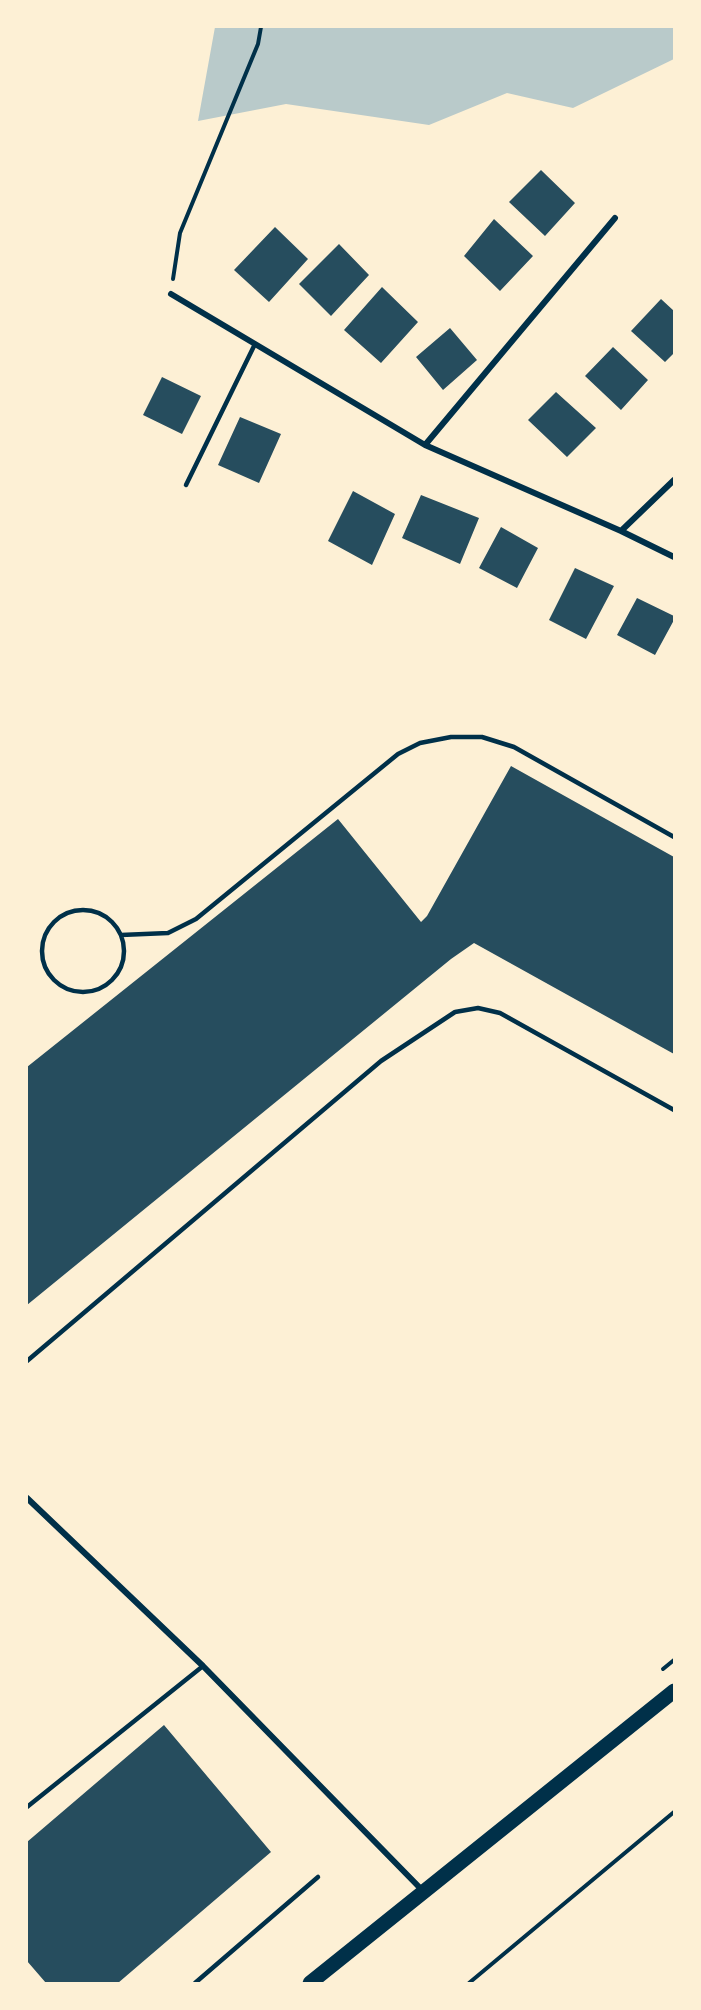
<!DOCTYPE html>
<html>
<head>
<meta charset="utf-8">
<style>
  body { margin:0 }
  #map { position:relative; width:701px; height:2010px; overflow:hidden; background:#fdf0d5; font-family:"Source Sans 3",sans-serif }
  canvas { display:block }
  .frame { position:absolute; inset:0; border:28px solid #fdf0d5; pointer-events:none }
</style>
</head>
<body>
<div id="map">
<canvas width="701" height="2010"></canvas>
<div class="frame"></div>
</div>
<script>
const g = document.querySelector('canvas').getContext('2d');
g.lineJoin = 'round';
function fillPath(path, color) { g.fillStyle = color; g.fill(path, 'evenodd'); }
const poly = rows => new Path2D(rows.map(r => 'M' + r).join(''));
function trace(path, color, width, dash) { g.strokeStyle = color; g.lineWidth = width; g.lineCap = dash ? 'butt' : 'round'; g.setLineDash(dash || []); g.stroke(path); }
const green = poly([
  [215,27,674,27,674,59,573,108,507,93,429,125,286,104,198,121]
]);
const building = poly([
  [541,170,575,203,545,236,509,202],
  [494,219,533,256,500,291,464,256],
  [275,227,308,259,269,302,234,270],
  [339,244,369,275,331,316,299,284],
  [382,287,418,322,381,363,344,330],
  [661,299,674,311,674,353,665,362,631,331],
  [450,328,477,360,443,390,416,357],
  [613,347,648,380,621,410,585,376],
  [162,377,201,396,182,434,143,415],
  [556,392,596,428,567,457,528,420],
  [240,417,281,434,259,483,218,465],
  [353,491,395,514,372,565,328,541],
  [421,495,479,518,460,564,402,538],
  [501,527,538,548,517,588,479,568],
  [575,568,614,586,586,639,549,620],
  [637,598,674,616,674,620,655,655,617,635],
  [511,766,674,857,674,1054,474,943,451,959,27,1305,27,1067,338,819,421,922,427,916],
  [164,1725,271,1852,118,1983,46,1983,27,1961,27,1842]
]);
const path = poly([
  [173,279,180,233,258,44,261,27],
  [663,1669,674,1660],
  [469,1983,674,1812]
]);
const service = poly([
  [186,485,255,344],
  '42 951a41 41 0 1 1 82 0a41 41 0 1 1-82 0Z',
  [121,935,168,933,196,919,398,754,420,743,451,737,482,737,514,747,674,837],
  [27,1361,381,1061,455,1012,478,1008,500,1013,674,1110],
  [27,1807,203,1666],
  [195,1983,318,1877]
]);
const minor = poly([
  [171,294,425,445,621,531,674,557],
  [425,445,615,218],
  [621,531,674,480],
  [27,1498,203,1666,423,1891]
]);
const primary = poly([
  [310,1983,674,1691]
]);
fillPath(green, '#b9caca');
fillPath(building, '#264d5e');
trace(path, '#003049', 4);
trace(service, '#003049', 4.5);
trace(minor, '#003049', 6);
trace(primary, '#003049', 15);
</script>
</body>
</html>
